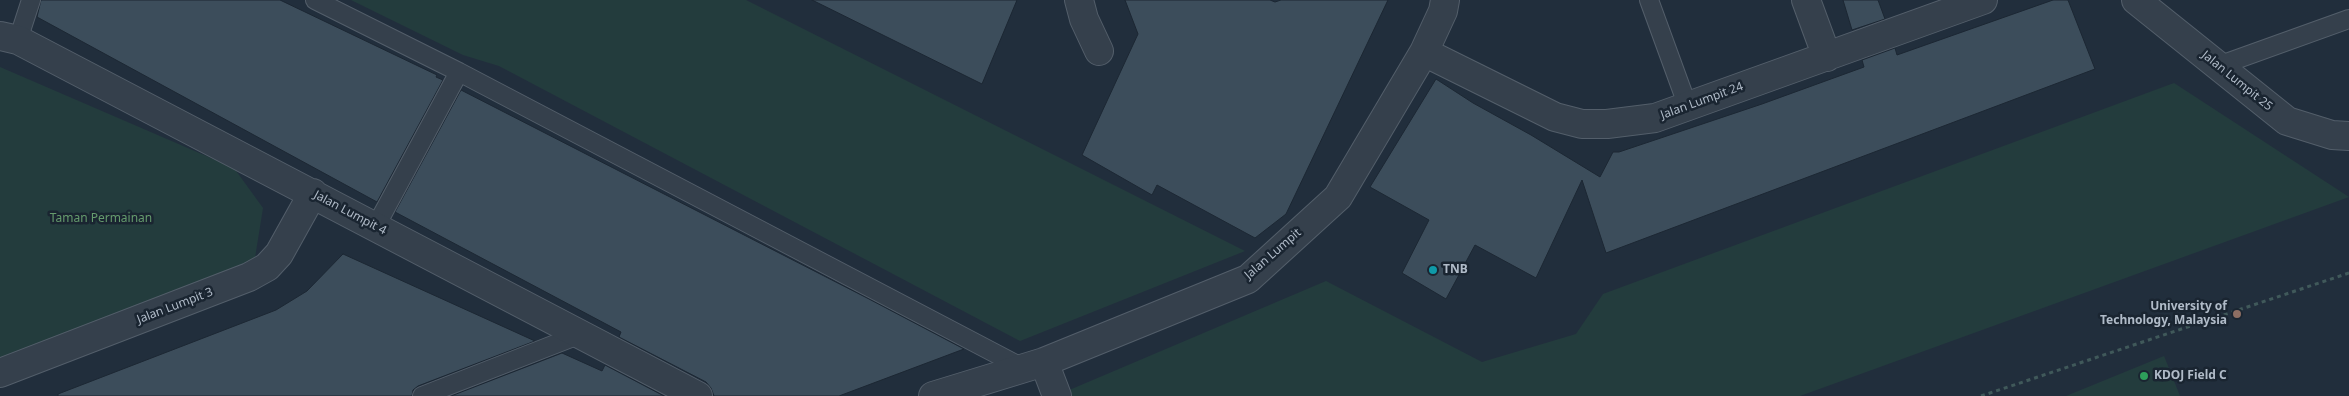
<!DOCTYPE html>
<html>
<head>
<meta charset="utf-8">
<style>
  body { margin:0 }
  canvas { display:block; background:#212e3c }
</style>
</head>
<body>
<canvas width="2349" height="396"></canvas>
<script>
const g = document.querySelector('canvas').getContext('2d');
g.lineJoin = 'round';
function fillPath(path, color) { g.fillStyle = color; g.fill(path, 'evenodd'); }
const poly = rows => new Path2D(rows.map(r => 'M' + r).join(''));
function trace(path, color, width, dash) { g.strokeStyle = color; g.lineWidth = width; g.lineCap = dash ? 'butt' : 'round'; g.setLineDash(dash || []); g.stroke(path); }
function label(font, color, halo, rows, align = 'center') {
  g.font = font + ' "Noto Sans",sans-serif'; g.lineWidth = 5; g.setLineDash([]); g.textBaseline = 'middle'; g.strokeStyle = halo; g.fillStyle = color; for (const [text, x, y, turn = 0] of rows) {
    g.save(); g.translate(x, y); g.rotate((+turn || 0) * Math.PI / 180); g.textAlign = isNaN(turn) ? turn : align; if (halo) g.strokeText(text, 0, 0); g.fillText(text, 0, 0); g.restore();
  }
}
const green = poly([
  [351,0,746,0,1245,251,1020,341,499,66,463,55],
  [0,67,234,168,263,208,254,264,0,364],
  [2174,83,2349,197,1800,396,1070,396,1067,391,1326,281,1482,362,1576,334,1603,294],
  [2164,356,2180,396,2066,396]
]);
const building = poly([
  [41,0,280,0,437,75,436,77,443,80,377,202,37,17,41,0],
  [812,0,1017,0,982,84,812,0],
  [1125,0,1270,0,1275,2,1281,0,1388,0,1286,214,1255,238,1157,185,1152,195,1082,155,1138,34,1125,0],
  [1843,0,1878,0,1885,19,1852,30,1843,0],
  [2053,0,2068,0,2095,69,1606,253,1582,180,1536,278,1475,245,1446,299,1402,273,1429,220,1370,187,1436,79,1473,103,1531,135,1600,177,1613,152,1619,152,1762,104,1864,67,1862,60,1895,48,1897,55,2053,0],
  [461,90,869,299,964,349,839,396,714,396,711,388,706,382,619,337,621,332,395,212,461,90],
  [343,254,535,341,418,386,413,390,412,396,58,396,58,394,276,310,307,291,343,254],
  [562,353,602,371,605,365,664,396,451,396,562,353]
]);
const path = poly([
  [1981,396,2349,273]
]);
const lane = poly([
  [315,0,459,72],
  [1649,0,1688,107],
  [18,40,31,0],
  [2218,66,2349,19],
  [376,226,459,72,1025,369],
  [422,396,581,334]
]);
const street = poly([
  [1079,0,1084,19,1099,51],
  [1806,0,1827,57],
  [2136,0,2287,121,2332,135,2349,136],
  [0,36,18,40,698,396],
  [1424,52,1555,117,1582,124,1607,124,1655,118,1983,0],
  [1044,362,1057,396],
  [0,373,249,277,267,267,279,254,313,193],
  [933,396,1044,362,1248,279,1338,197,1424,52,1443,11,1445,0]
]);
const markers = [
  [1433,270,5,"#0f9aa8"],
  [2237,314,5,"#8d6e63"],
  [2144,376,5,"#2e9e5b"]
];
const streetNames = [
  ["Jalan Lumpit 25",2237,81,39],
  ["Jalan Lumpit 24",1702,101,-20],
  ["Jalan Lumpit 4",350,213,28],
  ["Jalan Lumpit",1273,254,-41],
  ["Jalan Lumpit 3",175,306,-21]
];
const parkNames = [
  ["Taman Permainan",101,219]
];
const poiNames = [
  ["TNB",1443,270],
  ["University of",2227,307,"right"],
  ["Technology, Malaysia",2227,321,"right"],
  ["KDOJ Field C",2154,376]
];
fillPath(green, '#233c3d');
fillPath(building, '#3c4d5b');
trace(building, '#1c2733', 1);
trace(lane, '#535e6a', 20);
trace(street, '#535e6a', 30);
trace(path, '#40595a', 3, [4, 4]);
trace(lane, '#35404c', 18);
trace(street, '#35404c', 28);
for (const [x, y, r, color] of markers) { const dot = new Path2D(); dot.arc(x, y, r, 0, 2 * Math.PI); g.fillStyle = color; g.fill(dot); trace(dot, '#1a2531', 2); }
label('12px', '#b0bbc8', '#1a2531', streetNames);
label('12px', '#659b6d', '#1a2531', parkNames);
label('bold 12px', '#b0bbc8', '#1a2531', poiNames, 'left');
</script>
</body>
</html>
